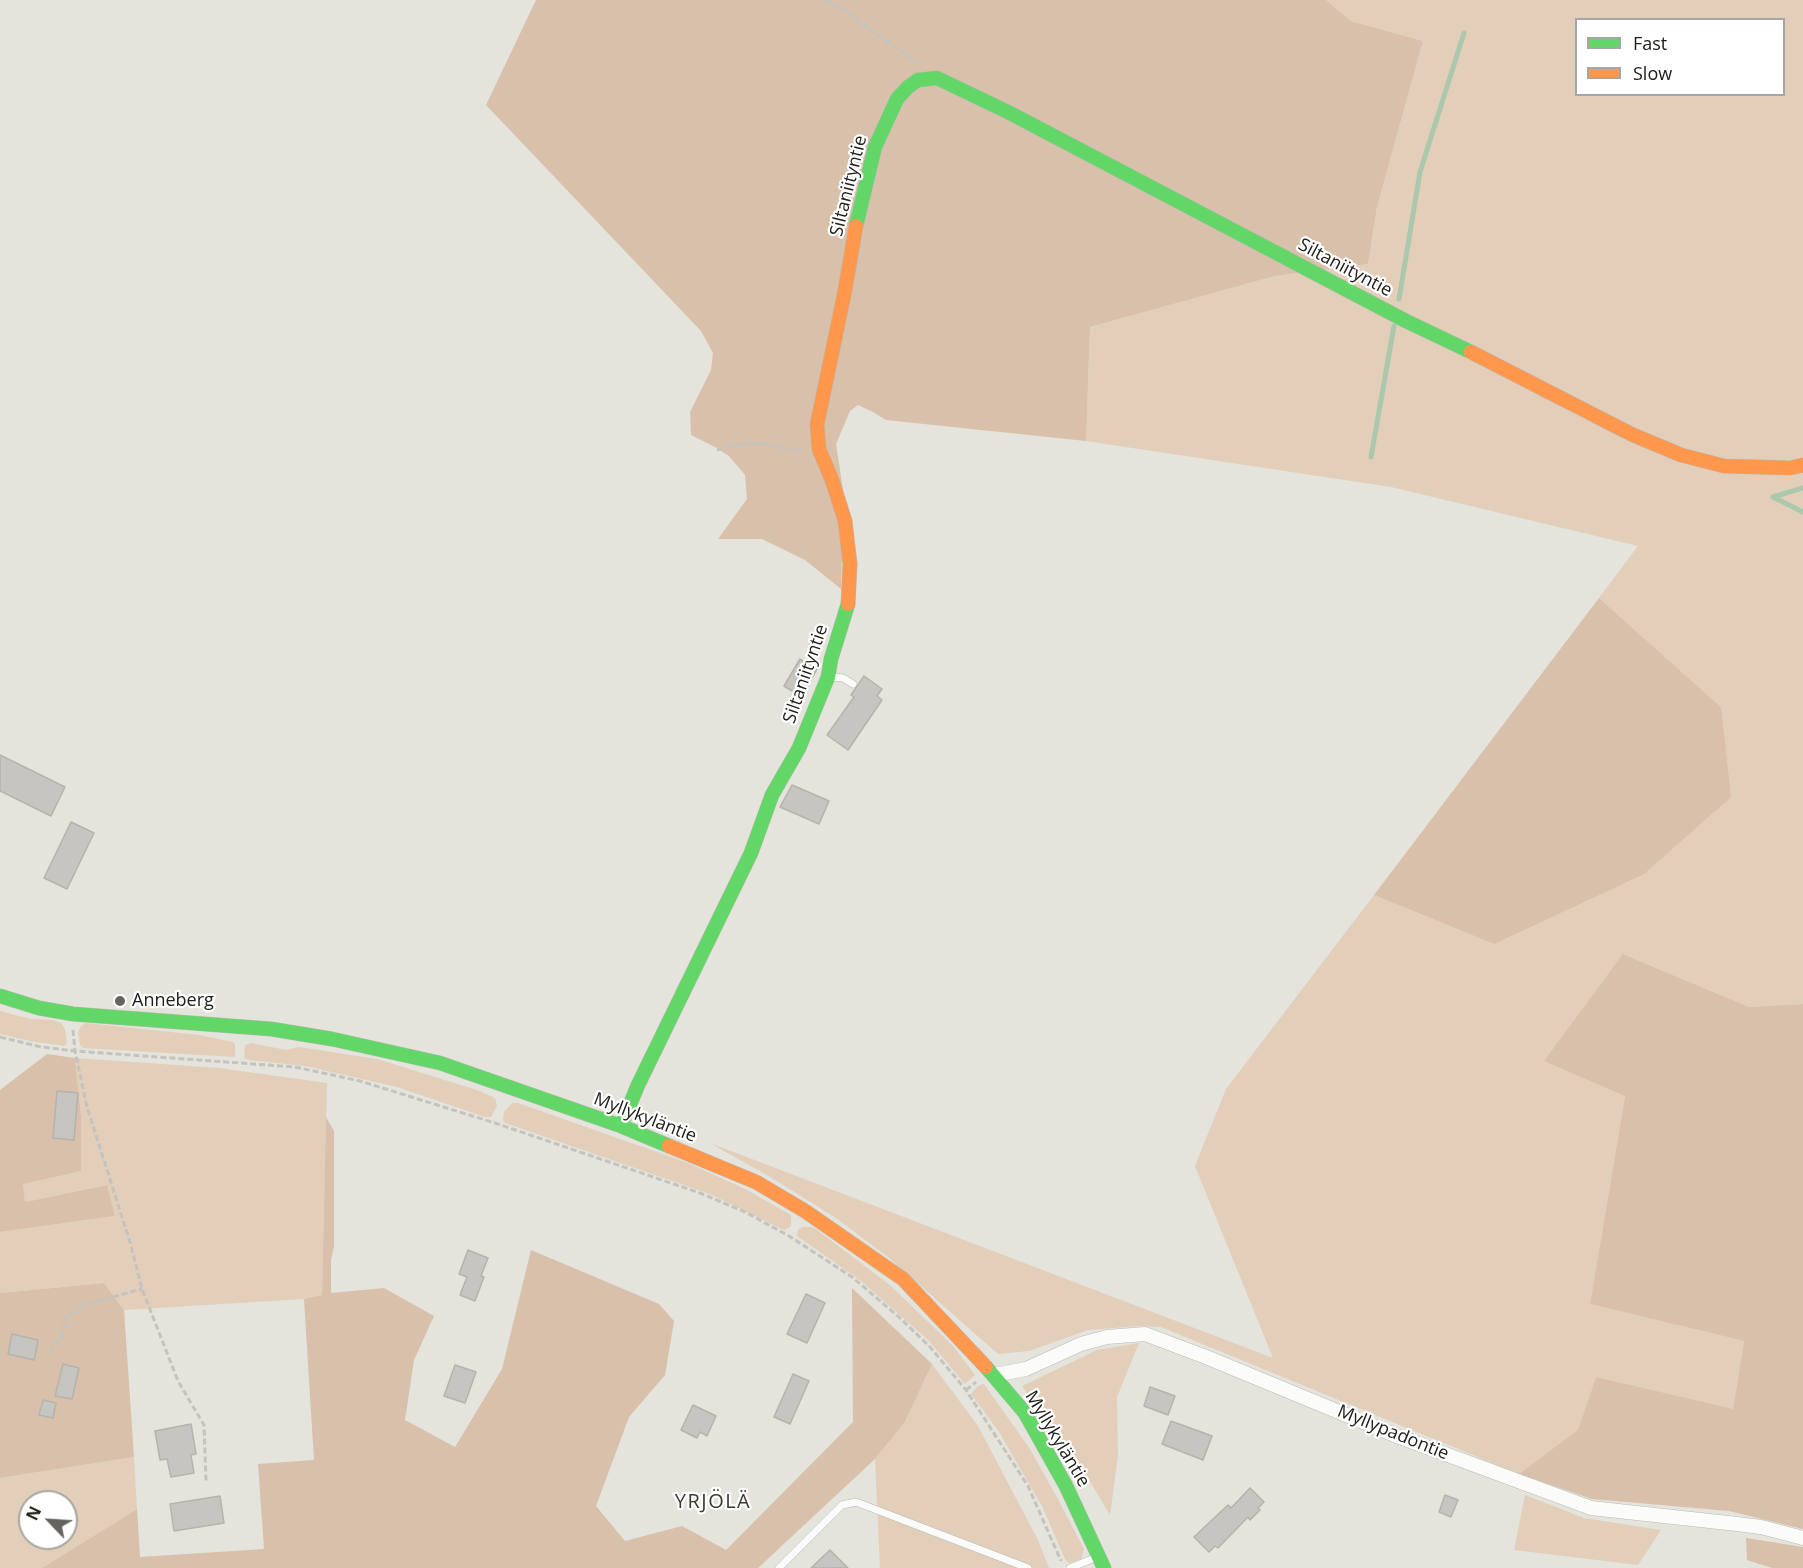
<!DOCTYPE html>
<html>
<head>
<meta charset="utf-8">
<style>
  body { margin:0 }
  #map { position:relative; width:1803px; height:1568px; overflow:hidden; background:#e4e3dc; font-family:"Open Sans",sans-serif }
  canvas { display:block }
  .legend { position:absolute; left:1575px; top:18px; width:210px; height:78px; box-sizing:border-box; background:#fff; border:2px solid #a6a6a4; margin:0; padding:8px 10px; list-style:none; font-size:18px; color:#21201b }
  .legend li { display:flex; align-items:center; gap:12px; height:30px }
  .legend b { width:30px; border:2px solid #a6a6a4 }
  .north { position:absolute; left:18px; top:1490px; width:60px; height:60px; box-sizing:border-box; background:#fff; border:2px solid #a6a6a4; border-radius:50%; rotate:295deg; font-size:16px; font-weight:700; line-height:24px; text-align:center; color:#21201b }
  .north::after { content:''; display:block; margin:auto; width:21px; height:27px; background:#65645f; clip-path:polygon(50% 0,100% 100%,50% 72%,0 100%) }
</style>
</head>
<body>
<div id="map">
<canvas width="1803" height="1568"></canvas>
<ul class="legend">
<li><b style="height:8px;background:#63d668"></b>Fast</li>
<li><b style="height:8px;background:#ff974d"></b>Slow</li>
</ul>
<div class="north">N</div>
</div>
<script>
const g = document.querySelector('canvas').getContext('2d');
g.lineJoin = 'round';
function fillPath(path, color) { g.fillStyle = color; g.fill(path, 'evenodd'); }
const poly = rows => new Path2D(rows.map(r => 'M' + r).join(''));
function trace(path, color, width, dash) { g.strokeStyle = color; g.lineWidth = width; g.lineCap = dash ? 'butt' : 'round'; g.setLineDash(dash || []); g.stroke(path); }
function label(font, color, halo, rows, align = 'center') {
  g.font = font + ' "Open Sans",sans-serif'; g.lineWidth = 4.5; g.setLineDash([]); g.textBaseline = 'middle'; g.strokeStyle = halo; g.fillStyle = color; for (const [text, x, y, turn = 0] of rows) {
    g.save(); g.translate(x, y); g.rotate((+turn || 0) * Math.PI / 180); g.textAlign = isNaN(turn) ? turn : align; if (halo) g.strokeText(text, 0, 0); g.fillText(text, 0, 0); g.restore();
  }
}
const green = poly([
  [1326,0,1803,0,1803,1004,1749,1007,1623,954,1625,1096,1590,1304,1744,1341,1733,1410,1596,1377,1578,1431,1519,1474,1161,1327,1139,1326,1088,1330,1029,1351,998,1354,888,1257,836,1218,772,1178,710,1143,1273,1358,1195,1166,1226,1089,1374,895,1494,944,1721,707,1599,598,1638,546,1391,487,1086,441,1090,327,1275,276,1368,264,1377,207,1423,41,1351,21],
  [1576,20,1784,20,1784,94,1576,94],
  [0,1011,31,1019,53,1020,61,1023,65,1029,67,1043,64,1046,30,1041,0,1034],
  [86,1023,199,1035,233,1042,235,1044,235,1057,83,1048,80,1045,78,1032,81,1026],
  [251,1043,286,1050,299,1047,377,1059,477,1090,495,1098,497,1106,491,1117,485,1117,397,1087,305,1066,249,1060,244,1058,245,1045],
  [75,1058,219,1068,327,1083,322,1295,304,1299,124,1310,104,1283,0,1293,0,1232,115,1216,106,1185,25,1202,22,1184,81,1170,81,1114],
  [512,1103,518,1103,688,1163,745,1189,791,1215,791,1224,790,1227,784,1230,710,1194,505,1123,503,1120,504,1112],
  [802,1227,810,1227,816,1229,891,1286,954,1347,975,1375,965,1384,927,1339,861,1281,797,1236,798,1230],
  [1139,1343,1117,1397,1118,1456,1110,1515,1083,1470,1022,1386,1097,1350],
  [932,1364,978,1426,1038,1540,1049,1568,880,1568,875,1459,905,1422],
  [984,1384,1030,1449,1060,1503,1084,1549,1081,1559,1069,1563,1065,1559,1042,1506,999,1432,971,1394,978,1386],
  [134,1457,137,1509,42,1568,0,1568,0,1478],
  [30,1502,66,1502,66,1538,30,1538],
  [1525,1495,1584,1518,1661,1530,1638,1565,1514,1550]
]);
const forest = poly([
  [536,0,1326,0,1351,21,1423,41,1377,207,1368,264,1275,276,1090,327,1086,441,886,420,873,412,858,405,850,411,836,444,844,496,841,589,805,560,762,539,718,539,747,499,745,475,729,456,715,447,691,435,690,412,711,370,713,353,701,331,486,105],
  [1599,598,1721,707,1731,797,1644,874,1494,944,1374,895],
  [1623,954,1749,1007,1803,1004,1803,1529,1729,1511,1592,1499,1519,1474,1578,1430,1596,1377,1733,1409,1744,1341,1590,1304,1625,1096,1544,1061],
  [47,1054,75,1058,81,1114,81,1171,23,1184,25,1202,107,1185,115,1216,0,1232,0,1090],
  [326,1117,334,1131,334,1246,331,1260,331,1293,384,1288,434,1316,414,1360,405,1420,455,1447,502,1369,531,1250,659,1304,674,1321,665,1375,629,1417,596,1506,625,1541,682,1526,726,1550,853,1422,852,1288,932,1364,905,1422,875,1459,758,1568,42,1568,137,1509,140,1557,264,1549,258,1464,314,1460,304,1299,322,1295],
  [104,1283,124,1310,134,1457,0,1478,0,1293],
  [1746,1538,1803,1547,1803,1568,1772,1568,1747,1560]
]);
const stream = poly([
  [1399,299,1420,172,1464,33],
  [1371,457,1394,326],
  [1803,488,1773,497,1803,512]
]);
const building = poly([
  [800,659,817,669,802,697,784,686,800,659],
  [864,676,882,689,877,696,882,700,848,750,827,735,854,697,851,695,864,676],
  [0,755,65,787,51,816,0,791,0,755],
  [792,785,829,801,819,824,780,807,792,785],
  [71,822,94,833,67,889,44,878,71,822],
  [57,1091,78,1093,74,1140,53,1138,57,1091],
  [468,1250,488,1258,481,1276,484,1277,475,1301,460,1295,467,1277,459,1274,468,1250],
  [806,1294,825,1303,807,1343,787,1334,806,1294],
  [12,1334,38,1340,34,1360,8,1354,12,1334],
  [63,1364,79,1368,72,1399,55,1396,63,1364],
  [455,1365,476,1372,465,1403,444,1396,455,1365],
  [793,1374,809,1381,790,1424,774,1417,793,1374],
  [1150,1387,1175,1396,1168,1415,1144,1406,1150,1387],
  [43,1400,56,1403,53,1418,39,1415,43,1400],
  [693,1405,716,1416,707,1436,700,1432,697,1438,681,1430,693,1405],
  [1171,1421,1212,1436,1203,1460,1162,1444,1171,1421],
  [191,1424,196,1454,191,1455,194,1473,171,1477,167,1459,160,1460,155,1431,191,1424],
  [1250,1488,1264,1502,1258,1508,1260,1510,1250,1520,1248,1517,1218,1548,1215,1546,1209,1552,1194,1537,1228,1505,1231,1508,1250,1488],
  [1445,1495,1458,1500,1451,1517,1439,1512,1445,1495],
  [220,1496,224,1523,174,1531,170,1504,220,1496],
  [830,1550,848,1568,811,1568,830,1550]
]);
const path = poly([
  [825,0,842,9,917,63],
  [717,450,734,445,757,443,802,451],
  [73,1030,75,1051,87,1107,130,1242,142,1289,178,1381,204,1425,206,1481],
  [0,1037,41,1047,75,1051,295,1067,360,1081,495,1123,700,1193,745,1212,789,1236,852,1277,899,1317,930,1347,966,1390,1028,1486,1061,1561],
  [50,1351,61,1338,66,1318,86,1304,142,1289],
  [966,1390,976,1382]
]);
const lane = poly([
  [830,677,843,678,853,684],
  [779,1568,842,1505,856,1502,1028,1568],
  [1070,1568,1097,1557]
]);
const street = poly([
  [994,1375,1026,1369,1081,1344,1107,1337,1145,1334,1206,1357,1402,1438,1591,1508,1737,1524,1761,1527,1803,1538]
]);
const fast = poly([
  [856,226,875,147,897,99,908,87,918,80,937,78,1008,112,1406,321,1471,352],
  [0,996,39,1008,73,1014,271,1029,332,1039,440,1063,621,1126,669,1146],
  [621,1126,638,1085,751,853,772,795,799,748,828,677,831,659,848,604],
  [986,1367,1025,1413,1066,1486,1104,1568]
]);
const slow = poly([
  [1471,352,1631,434,1681,455,1724,466,1790,468,1803,465],
  [848,604,850,564,845,521,832,480,819,449,817,425,845,290,856,226],
  [669,1146,756,1182,805,1211,903,1279,986,1367]
]);
const markers = [
  [120,1001,6,"#65645f"]
];
const streetNames = [
  ["Siltaniityntie",849,186,-76],
  ["Siltaniityntie",1345,268,28],
  ["Siltaniityntie",806,674,-71],
  ["Myllykyläntie",645,1118,21],
  ["Myllypadontie",1393,1433,22],
  ["Myllykyläntie",1057,1439,59]
];
const poiNames = [
  ["Anneberg",132,1001]
];
const neighbourhoodNames = [
  ["YRJÖLÄ",713,1502]
];
fillPath(green, '#e3ceba');
fillPath(forest, '#d8c0ab');
trace(stream, '#abc8ac', 5);
fillPath(building, '#c7c5bf');
trace(building, '#b4b3ad', 1.5);
trace(lane, '#babab4', 8);
trace(street, '#babab4', 15);
trace(fast, '#babab4', 15);
trace(slow, '#babab4', 15);
trace(path, '#c3c3c0', 3, [6, 3]);
trace(lane, '#fbfbfa', 7);
trace(street, '#fbfbfa', 14);
trace(fast, '#63d668', 14);
trace(slow, '#ff974d', 14);
for (const [x, y, r, color] of markers) { const dot = new Path2D(); dot.arc(x, y, r, 0, 2 * Math.PI); g.fillStyle = color; g.fill(dot); trace(dot, '#fff', 2); }
label('18px', '#21201b', '#fff', streetNames);
label('18px', '#21201b', '#fff', poiNames, 'left');
g.letterSpacing = '1.5px';
label('20px', '#3b3a2f', '#fff', neighbourhoodNames);
g.letterSpacing = '0px';
</script>
</body>
</html>
